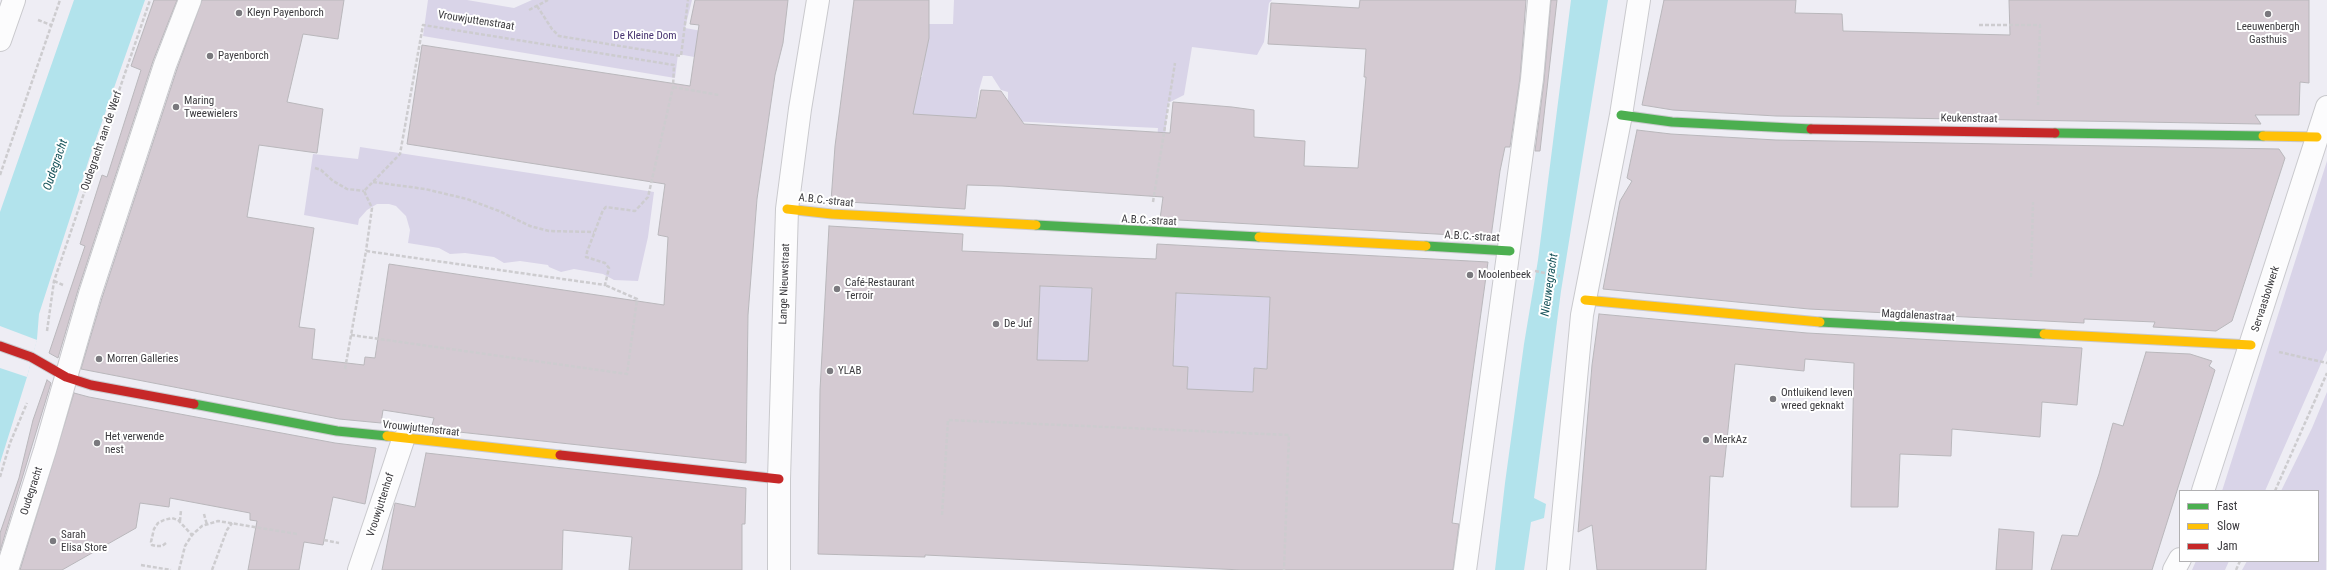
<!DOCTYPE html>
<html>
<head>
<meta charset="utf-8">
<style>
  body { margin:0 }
  #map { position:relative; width:2327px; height:570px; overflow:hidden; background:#eeedf4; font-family:"Roboto Condensed",sans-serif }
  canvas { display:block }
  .legend { position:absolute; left:2179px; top:490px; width:140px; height:72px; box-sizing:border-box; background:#fff; border:1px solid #b1b0b2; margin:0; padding:5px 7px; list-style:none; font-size:12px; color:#3b3a3e }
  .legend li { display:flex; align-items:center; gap:8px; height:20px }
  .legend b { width:20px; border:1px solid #b1b0b2 }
</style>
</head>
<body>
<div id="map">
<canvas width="2327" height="570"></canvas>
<ul class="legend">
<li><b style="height:5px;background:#4caf50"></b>Fast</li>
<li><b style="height:5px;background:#ffc107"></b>Slow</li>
<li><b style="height:5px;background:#c62828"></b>Jam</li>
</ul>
</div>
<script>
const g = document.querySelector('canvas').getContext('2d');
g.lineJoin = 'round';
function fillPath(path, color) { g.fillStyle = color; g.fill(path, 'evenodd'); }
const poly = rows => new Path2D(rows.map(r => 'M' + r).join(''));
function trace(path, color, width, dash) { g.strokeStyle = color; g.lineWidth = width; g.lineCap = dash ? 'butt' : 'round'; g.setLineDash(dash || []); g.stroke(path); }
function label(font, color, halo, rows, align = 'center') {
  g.font = font + ' "Roboto Condensed",sans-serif'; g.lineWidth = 4; g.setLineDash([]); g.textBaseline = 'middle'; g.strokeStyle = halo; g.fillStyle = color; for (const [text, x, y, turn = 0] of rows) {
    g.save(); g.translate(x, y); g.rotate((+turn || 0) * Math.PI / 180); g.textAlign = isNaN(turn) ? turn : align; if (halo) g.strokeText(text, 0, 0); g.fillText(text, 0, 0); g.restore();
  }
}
const green = poly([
  [428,0,467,0,514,8,532,0,692,0,685,28,719,34,716,61,678,54,675,78,423,36],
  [954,0,1272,0,1269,3,1264,42,1257,55,1192,47,1184,95,1168,103,1161,182,1153,181,1158,128,1008,121,1008,92,1001,90,992,76,983,76,979,90,972,151,903,122,908,76,922,77,927,24,953,24],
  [360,147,654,192,648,237,638,281,614,280,603,274,574,269,561,272,549,267,548,265,520,261,504,263,494,257,465,253,450,254,439,248,408,243,410,230,406,216,396,206,389,204,377,204,367,210,359,219,358,225,304,215,313,154,358,159],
  [2327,161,2327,350,2265,491,2222,491],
  [934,282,1037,351,1040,286,1092,288,1089,353,1174,356,1176,293,1270,297,1267,360,1274,361,1273,369,1254,368,1251,430,1187,389,1187,367,1044,360,1041,420],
  [2327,392,2326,570,2242,570,2247,561,2318,561,2318,491,2281,491,2312,428],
  [2196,561,2229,561,2225,570,2192,570]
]);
const water = poly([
  [74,0,145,0,91,153,39,314,37,339,27,377,0,463,0,212],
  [1571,0,1608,0,1561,291,1534,498,1546,504,1544,518,1531,522,1524,570,1495,570,1505,483,1524,344,1538,260]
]);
const pier = poly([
  [0,326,37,340,27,377,0,368]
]);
const building = poly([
  [154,0,177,0,153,61,78,290,58,358,49,353,85,246,80,244,102,175,107,177,141,70,131,66,154,0],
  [202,0,344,0,338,39,303,34,287,102,323,109,317,153,259,145,247,217,314,228,299,327,315,329,312,359,364,365,365,357,375,358,389,264,664,305,668,237,658,235,665,184,407,144,422,45,690,86,699,25,690,24,695,0,788,0,783,43,775,75,757,199,748,315,746,463,431,429,434,418,383,410,381,423,339,419,81,369,102,298,177,69,202,0],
  [854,0,929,0,929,38,913,114,976,118,981,90,1001,91,1024,124,1170,133,1173,102,1232,107,1254,110,1254,137,1305,141,1304,166,1358,168,1366,77,1364,77,1366,49,1268,44,1271,3,1359,8,1360,0,1526,0,1520,78,1510,147,1505,147,1500,171,1491,237,1160,219,1163,197,1002,186,967,185,965,209,831,201,835,146,854,0],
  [1551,0,1557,0,1540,151,1535,151,1544,81,1551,0],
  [1664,0,1796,0,1795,13,1842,14,1843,31,2010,35,2009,0,2309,0,2309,83,2300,82,2299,115,2255,115,2261,124,1776,116,1673,110,1642,105,1664,0],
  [1637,130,1671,134,1776,140,2279,149,2285,158,2232,321,2216,331,2153,327,2155,322,2084,319,2084,323,1809,309,1603,289,1620,201,1632,181,1627,178,1637,130],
  [829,226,963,234,962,251,1156,259,1157,244,1488,262,1452,523,1459,524,1453,570,1242,570,925,555,925,557,818,554,820,390,829,226],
  [1040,286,1092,288,1088,361,1037,360,1040,286],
  [1176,293,1270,297,1267,369,1254,368,1253,392,1187,389,1188,367,1173,366,1176,293],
  [1599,314,1807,333,2082,348,2077,405,2042,402,2040,437,1952,429,1951,456,1900,454,1898,507,1851,507,1854,363,1805,359,1804,371,1735,364,1723,477,1710,476,1706,570,1597,570,1592,525,1578,532,1592,365,1599,314],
  [2146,352,2190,354,2212,361,2209,366,2215,370,2152,570,2051,570,2062,535,2078,536,2099,474,2113,423,2123,426,2146,352],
  [47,380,51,383,0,551,0,533,19,478,33,420,47,380],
  [74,393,89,397,335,443,376,448,365,504,333,497,323,545,304,542,299,570,248,570,257,521,250,520,250,513,170,498,169,507,140,503,136,528,62,570,20,570,74,393],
  [426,453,746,488,745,524,742,524,742,570,629,570,632,537,563,530,562,570,382,570,395,503,415,507,426,453],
  [1999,529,2034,532,2032,570,1996,570,1999,529]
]);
const path = poly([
  [537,6,552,29,559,36,681,56,688,0],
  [529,10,548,0],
  [38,20,51,25],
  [1979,25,2040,25,2038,105],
  [673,87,719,95],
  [315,168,321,170,333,181,347,189,364,191],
  [0,175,60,0],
  [373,182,425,189,467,199,499,211,530,226,549,231,594,232],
  [1153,202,1175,63],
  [1535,271,1560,276],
  [2031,277,2033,202],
  [54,281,63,285],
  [47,331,54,281,150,0],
  [351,335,627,374,637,299,605,285],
  [2279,352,2327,363],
  [345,369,366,251,605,285,609,268,605,263,586,257,587,252,603,210,606,207,635,211,648,197,673,87,674,65,423,25,400,154,364,191,372,208,366,251],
  [0,477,10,443,27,403],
  [2275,491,2327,373],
  [204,514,207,525],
  [942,515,948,420,1289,435,1284,570],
  [180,521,181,510],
  [324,540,339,543],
  [166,543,162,546,156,546,152,545,151,542,154,529,158,523,164,520,172,518,178,520,192,535],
  [141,565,171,570],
  [179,570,185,546,192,535,202,526,218,521,297,534],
  [212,570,227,530,232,523],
  [2236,570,2240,561]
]);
const street = poly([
  [0,40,14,0],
  [2203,491,2327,107],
  [7,570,45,450,90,294,165,65,190,0],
  [359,570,403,440],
  [779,570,779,479,787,209,800,109,818,0],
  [1465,570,1532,79,1539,0],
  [1558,570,1582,315,1621,115,1639,0],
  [2174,570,2180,559]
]);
const fast = poly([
  [1621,115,1672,122,1811,129],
  [2055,133,2263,136],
  [1036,225,1259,237],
  [1426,246,1510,251],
  [1820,322,2044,334],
  [194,404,337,431,387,436]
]);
const slow = poly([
  [2263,136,2317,137],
  [787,209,832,214,1036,225],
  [1259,237,1426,246],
  [1585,300,1820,322],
  [2044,334,2251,345],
  [387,436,560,455]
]);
const jam = poly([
  [1811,129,2055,133],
  [0,346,31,357,66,377,91,385,194,404],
  [560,455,779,479]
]);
const markers = [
  [239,13,4,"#7a797e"],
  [2268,14,4,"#7a797e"],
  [210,56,4,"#7a797e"],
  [176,107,4,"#7a797e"],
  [1470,275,4,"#7a797e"],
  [837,289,4,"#7a797e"],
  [996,324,4,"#7a797e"],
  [99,359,4,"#7a797e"],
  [830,371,4,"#7a797e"],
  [1773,399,4,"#7a797e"],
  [1706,440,4,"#7a797e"],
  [97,443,4,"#7a797e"],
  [53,541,4,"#7a797e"]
];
const poiNames = [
  ["Kleyn Payenborch",247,13],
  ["Leeuwenbergh",2268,27,"center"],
  ["Gasthuis",2268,40,"center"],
  ["Payenborch",218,56],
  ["Maring",184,101],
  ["Tweewielers",184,114],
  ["Moolenbeek",1478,275],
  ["Café-Restaurant",845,283],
  ["Terroir",845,296],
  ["De Juf",1004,324],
  ["Morren Galleries",107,359],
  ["YLAB",838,371],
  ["Ontluikend leven",1781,393],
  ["wreed geknakt",1781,406],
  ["Het verwende",105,437],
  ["nest",105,450],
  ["MerkAz",1714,440],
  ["Sarah",61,535],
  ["Elisa Store",61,548]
];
const streetNames = [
  ["Vrouwjuttenstraat",476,21,9],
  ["Keukenstraat",1969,119,1],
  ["Oudegracht aan de Werf",102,141,-71],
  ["A.B.C.-straat",826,201,6],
  ["A.B.C.-straat",1149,221,3],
  ["A.B.C.-straat",1472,237,3],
  ["Lange Nieuwstraat",785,284,-88],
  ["Servaasbolwerk",2266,299,-72],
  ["Magdalenastraat",1918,316,3],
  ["Vrouwjuttenstraat",421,429,6],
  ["Oudegracht",32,491,-72],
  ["Vrouwjuttenhof",381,505,-72]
];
const parkNames = [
  ["De Kleine Dom",645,36]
];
const waterNames = [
  ["Oudegracht",56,165,-71],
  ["Nieuwegracht",1550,285,-82]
];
fillPath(green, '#d9d4e8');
fillPath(water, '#b2e3ec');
fillPath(pier, '#eeedf4');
fillPath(building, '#d4cad2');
trace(building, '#b9b7bb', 1);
trace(street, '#c9c9cd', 24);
trace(fast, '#c9c9cd', 11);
trace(slow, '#c9c9cd', 11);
trace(jam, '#c9c9cd', 11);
trace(path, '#cdcccf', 2.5, [4, 2]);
trace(street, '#fcfcfd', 22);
trace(fast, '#4caf50', 9);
trace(slow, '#ffc107', 9);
trace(jam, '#c62828', 9);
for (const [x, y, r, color] of markers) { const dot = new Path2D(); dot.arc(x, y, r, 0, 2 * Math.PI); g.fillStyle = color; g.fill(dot); trace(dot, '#fff', 1.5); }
label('11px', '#3b3a3e', '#fff', poiNames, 'left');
label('11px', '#3b3a3e', '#fff', streetNames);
label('11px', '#46326f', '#fff', parkNames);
label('italic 12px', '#145158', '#fff', waterNames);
</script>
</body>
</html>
